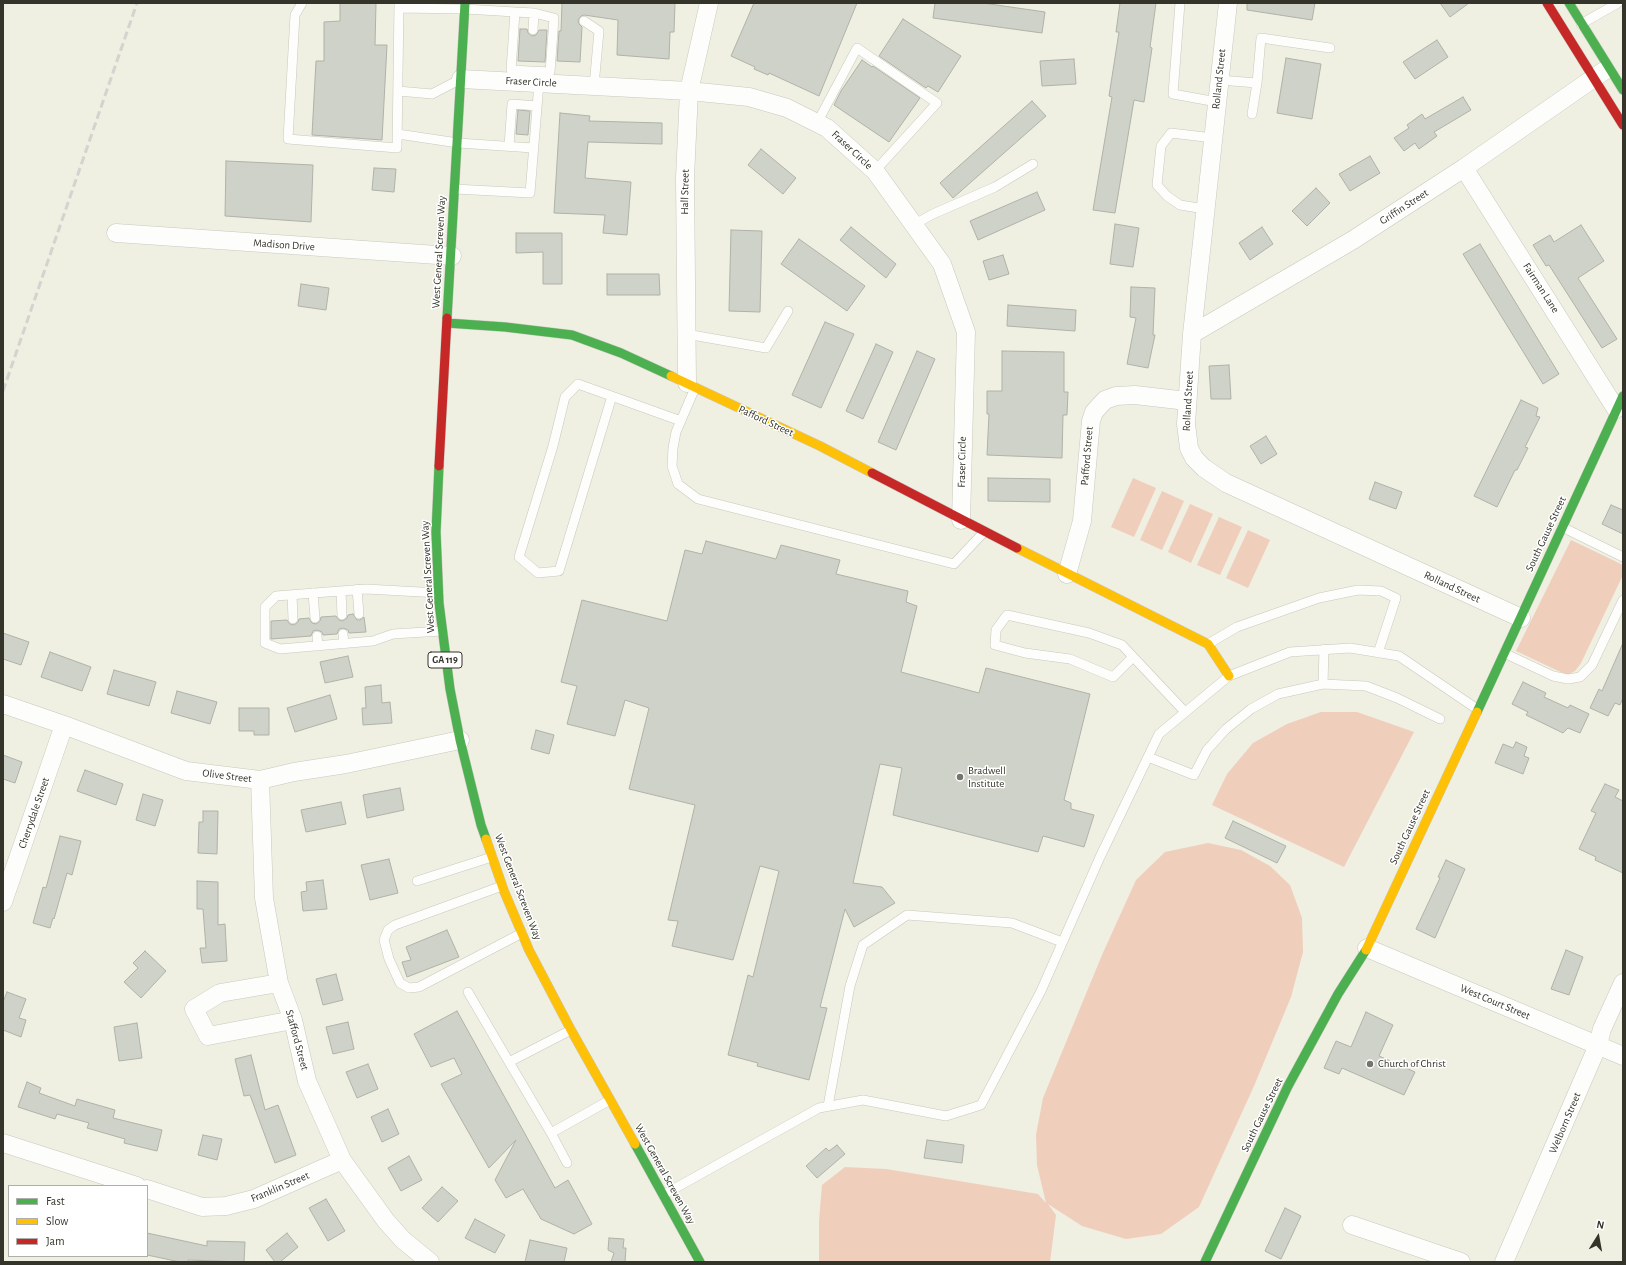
<!DOCTYPE html>
<html>
<head>
<meta charset="utf-8">
<style>
  body { margin:0 }
  #map { position:relative; width:1626px; height:1265px; overflow:hidden; background:#efefe2; font-family:"Alegreya Sans",sans-serif }
  canvas { display:block }
  .frame { position:absolute; inset:0; border:4px solid #34342b; pointer-events:none }
  .legend { position:absolute; left:8px; top:1185px; width:140px; height:72px; box-sizing:border-box; background:#fff; border:1px solid #aeaeaa; margin:0; padding:5px 7px; list-style:none; font-size:12px; color:#34342b }
  .legend li { display:flex; align-items:center; gap:8px; height:20px }
  .legend b { width:20px; border:1px solid #aeaeaa }
  .north { position:absolute; left:1578px; top:1217px; width:40px; height:40px; -webkit-text-stroke:3px #fff; paint-order:stroke; rotate:11deg; font-size:11px; font-weight:700; line-height:16px; text-align:center; color:#34342b }
  .north::after { content:''; display:block; margin:auto; width:14px; height:18px; background:#34342b; clip-path:polygon(50% 0,100% 100%,50% 72%,0 100%) }
</style>
</head>
<body>
<div id="map">
<canvas width="1626" height="1265"></canvas>
<div class="frame"></div>
<ul class="legend">
<li><b style="height:5px;background:#4caf50"></b>Fast</li>
<li><b style="height:5px;background:#ffc107"></b>Slow</li>
<li><b style="height:5px;background:#c62828"></b>Jam</li>
</ul>
<div class="north">N</div>
</div>
<script>
const g = document.querySelector('canvas').getContext('2d');
g.lineJoin = 'round';
function fillPath(path, color) { g.fillStyle = color; g.fill(path, 'evenodd'); }
const poly = rows => new Path2D(rows.map(r => 'M' + r).join(''));
function trace(path, color, width, dash) { g.strokeStyle = color; g.lineWidth = width; g.lineCap = dash ? 'butt' : 'round'; g.setLineDash(dash || []); g.stroke(path); }
function label(font, color, halo, rows, align = 'center') {
  g.font = font + ' "Alegreya Sans",sans-serif'; g.lineWidth = 3; g.setLineDash([]); g.textBaseline = 'middle'; g.strokeStyle = halo; g.fillStyle = color; for (const [text, x, y, turn = 0] of rows) {
    g.save(); g.translate(x, y); g.rotate((+turn || 0) * Math.PI / 180); g.textAlign = isNaN(turn) ? turn : align; if (halo) g.strokeText(text, 0, 0); g.fillText(text, 0, 0); g.restore();
  }
}
const green = poly([
  [1133,478,1156,488,1134,537,1111,527],
  [1162,491,1184,501,1162,550,1140,540],
  [1190,504,1213,514,1191,563,1168,552],
  [1219,517,1242,527,1220,575,1197,565],
  [1248,530,1270,540,1248,588,1226,578],
  [1571,540,1621,564,1623,567,1623,572,1622,577,1581,663,1575,671,1567,675,1516,651],
  [1321,712,1357,712,1414,732,1344,867,1212,805,1227,774,1253,743,1287,724],
  [1208,843,1241,850,1270,866,1290,885,1302,918,1303,952,1291,997,1254,1086,1199,1207,1161,1234,1126,1239,1082,1226,1048,1204,1056,1215,1050,1262,819,1262,819,1221,822,1185,845,1167,886,1169,1038,1194,1046,1203,1037,1165,1036,1135,1043,1098,1102,955,1136,880,1165,852]
]);
const building = poly([
  [340,3,376,3,375,45,387,45,382,140,312,135,316,61,324,61,324,22,340,21,340,3],
  [562,3,675,3,674,32,670,32,669,59,617,55,618,20,584,15,581,16,578,20,579,24,582,27,580,62,557,61,559,31,561,31,562,3],
  [754,3,857,3,819,96,769,73,768,75,754,69,755,67,731,56,754,3],
  [935,3,983,3,1045,12,1042,33,933,18,935,3],
  [1120,3,1156,3,1150,47,1152,48,1144,102,1134,100,1115,213,1093,210,1112,97,1109,96,1119,32,1116,32,1120,3],
  [1247,3,1315,3,1312,20,1247,10,1247,3],
  [1440,3,1469,3,1450,17,1440,3],
  [903,19,961,56,938,92,928,86,926,88,879,56,903,19],
  [520,29,527,29,528,33,532,36,536,35,539,30,547,30,545,62,518,61,520,29],
  [1437,40,1448,57,1415,79,1403,62,1437,40],
  [1286,58,1321,64,1312,119,1277,113,1286,58],
  [1074,59,1076,84,1042,86,1040,61,1074,59],
  [862,60,872,67,873,66,920,98,889,142,834,105,841,91,862,60],
  [1463,97,1471,110,1434,132,1437,136,1419,149,1415,143,1404,151,1394,138,1409,128,1407,125,1422,114,1425,119,1463,97],
  [1032,101,1046,116,953,198,940,183,1032,101],
  [518,110,530,111,528,135,516,134,518,110],
  [560,113,590,116,589,121,662,123,662,144,588,142,585,178,631,182,627,235,603,233,605,215,554,213,560,113],
  [761,149,796,178,783,194,748,165,761,149],
  [1370,156,1380,173,1350,191,1339,174,1370,156],
  [226,161,313,165,311,222,225,216,226,161],
  [374,168,396,169,394,192,372,190,374,168],
  [1316,188,1330,203,1307,226,1292,211,1316,188],
  [1037,192,1045,210,978,240,970,221,1037,192],
  [1115,224,1139,228,1133,267,1110,264,1115,224],
  [1581,225,1604,261,1578,278,1617,339,1602,348,1549,265,1546,266,1533,245,1550,235,1554,242,1581,225],
  [851,227,896,264,886,278,840,240,851,227],
  [1262,227,1273,244,1250,260,1239,243,1262,227],
  [731,230,762,231,760,312,729,311,731,230],
  [516,233,562,233,562,284,543,284,543,252,516,253,516,233],
  [799,239,865,286,847,311,781,264,799,239],
  [1480,244,1559,374,1543,384,1463,254,1480,244],
  [1003,255,1009,274,989,280,983,261,1003,255],
  [607,274,659,274,660,295,607,295,607,274],
  [301,284,329,288,326,310,298,306,301,284],
  [1131,287,1155,288,1153,335,1155,335,1148,368,1127,364,1136,318,1130,317,1131,287],
  [1008,305,1076,310,1075,331,1007,326,1008,305],
  [825,322,854,334,821,408,792,395,825,322],
  [876,344,893,352,863,419,846,411,876,344],
  [917,351,935,359,896,450,878,442,917,351],
  [1002,351,1064,352,1064,392,1068,392,1067,415,1063,415,1062,458,987,455,989,414,987,414,987,391,1002,391,1002,351],
  [1229,365,1231,399,1211,399,1209,366,1229,365],
  [1521,400,1538,408,1536,416,1540,417,1525,447,1528,448,1517,470,1515,470,1497,507,1474,496,1521,400],
  [1266,436,1277,454,1261,464,1250,446,1266,436],
  [988,478,1050,479,1050,502,988,501,988,478],
  [1375,482,1402,492,1396,509,1369,499,1375,482],
  [1611,505,1623,510,1623,534,1602,524,1611,505],
  [706,541,776,559,781,545,840,560,836,574,908,591,906,602,917,606,901,672,979,693,986,668,1090,694,1064,800,1071,803,1071,809,1094,815,1084,847,1043,836,1038,852,893,815,902,768,880,764,853,883,882,887,895,903,854,927,845,909,820,1007,827,1008,809,1080,757,1066,758,1063,728,1055,748,975,753,977,779,871,760,866,733,960,672,946,678,921,668,920,695,805,629,789,649,708,625,700,615,736,567,724,577,686,561,682,582,600,667,621,685,550,702,554,706,541],
  [353,614,357,620,360,620,364,617,366,632,349,633,348,630,343,628,339,629,337,634,323,635,322,632,317,630,313,631,311,636,271,639,271,621,287,620,290,624,294,625,298,622,299,619,309,618,312,623,316,624,320,621,321,617,336,616,339,620,343,621,347,618,348,615,353,614],
  [3,633,29,642,21,665,3,659,3,633],
  [1623,643,1623,698,1620,705,1615,703,1608,716,1590,708,1599,689,1602,691,1623,643],
  [50,652,91,667,82,691,41,677,50,652],
  [348,656,353,677,325,683,320,662,348,656],
  [114,670,156,682,149,706,107,694,114,670],
  [1523,682,1546,693,1544,697,1568,708,1570,705,1589,714,1580,733,1568,728,1563,733,1526,715,1528,712,1512,704,1523,682],
  [381,685,382,703,390,702,392,723,363,725,362,708,366,708,365,687,381,685],
  [177,691,217,702,210,724,171,713,177,691],
  [330,695,337,719,295,732,287,708,330,695],
  [239,708,269,708,269,735,254,735,254,731,239,731,239,708],
  [536,730,554,735,549,754,531,749,536,730],
  [1516,742,1527,747,1524,756,1529,758,1523,774,1495,763,1503,744,1513,748,1516,742],
  [3,755,22,762,15,783,3,779,3,755],
  [85,770,123,784,116,805,77,791,85,770],
  [1605,784,1619,790,1615,797,1623,801,1623,873,1595,860,1596,857,1579,849,1596,813,1591,811,1605,784],
  [400,788,404,810,367,818,363,795,400,788],
  [143,794,163,800,155,826,136,820,143,794],
  [341,802,346,824,306,832,301,810,341,802],
  [203,811,218,811,217,854,198,853,199,822,203,822,203,811],
  [1233,821,1286,846,1277,863,1225,838,1233,821],
  [60,836,81,841,72,875,67,873,54,919,53,918,50,928,33,923,43,887,46,888,60,836],
  [389,859,398,893,370,900,361,865,389,859],
  [1446,860,1465,869,1435,938,1416,929,1440,878,1438,877,1446,860],
  [323,880,327,909,303,911,301,892,307,891,306,882,323,880],
  [197,881,218,882,218,925,225,924,227,961,202,963,200,948,206,948,203,909,197,909,197,881],
  [447,930,459,957,407,977,402,962,411,960,406,947,447,930],
  [1566,950,1583,957,1569,995,1551,989,1566,950],
  [145,951,166,971,141,998,124,982,138,968,133,963,145,951],
  [336,974,343,1000,323,1005,316,979,336,974],
  [7,992,26,999,19,1018,26,1020,21,1037,3,1030,3,1002,7,992],
  [457,1011,555,1188,568,1180,592,1224,574,1234,541,1219,523,1189,506,1198,495,1180,516,1140,489,1168,441,1084,462,1074,454,1058,431,1067,414,1034,457,1011],
  [1366,1012,1393,1025,1379,1056,1415,1072,1404,1095,1342,1068,1339,1074,1324,1068,1336,1041,1351,1047,1366,1012],
  [348,1022,354,1049,333,1054,326,1027,348,1022],
  [137,1023,142,1058,119,1061,114,1027,137,1023],
  [251,1055,265,1110,278,1105,296,1155,275,1163,250,1095,244,1096,235,1059,251,1055],
  [368,1064,378,1089,357,1098,346,1072,368,1064],
  [27,1082,41,1088,39,1093,75,1106,77,1099,115,1110,113,1118,162,1130,157,1151,124,1143,125,1139,87,1128,89,1123,57,1114,55,1119,18,1107,27,1082],
  [388,1109,399,1134,382,1142,371,1117,388,1109],
  [203,1135,222,1139,217,1160,198,1155,203,1135],
  [927,1140,964,1145,962,1163,924,1158,927,1140],
  [837,1145,845,1154,817,1178,806,1166,826,1148,829,1151,837,1145],
  [409,1156,422,1180,401,1191,388,1168,409,1156],
  [442,1187,458,1201,438,1222,422,1208,442,1187],
  [326,1199,345,1231,328,1241,309,1208,326,1199],
  [1285,1208,1301,1216,1281,1259,1265,1251,1285,1208],
  [475,1219,505,1235,495,1253,465,1238,475,1219],
  [147,1233,207,1246,207,1241,245,1242,244,1262,188,1260,188,1262,180,1262,147,1255,147,1233],
  [287,1233,298,1247,280,1262,275,1262,266,1250,287,1233],
  [609,1238,624,1239,623,1248,626,1248,625,1262,611,1262,614,1253,608,1250,609,1238],
  [530,1240,567,1248,564,1262,525,1262,530,1240]
]);
const lane = poly([
  [302,3,295,15,288,139,397,148,399,3],
  [1180,3,1173,94,1217,102],
  [399,8,465,9,515,12,534,13,554,18,550,72,511,70,515,12],
  [584,21,599,31,594,86],
  [1581,24,1618,3],
  [533,30,534,13],
  [1219,80,1257,83,1261,38,1330,48],
  [398,91,432,94,459,80],
  [1252,114,1257,83],
  [817,123,857,48,937,103,875,171],
  [398,134,458,143,533,148],
  [509,146,512,104,537,106],
  [455,189,530,193,539,83],
  [1205,209,1180,205,1167,196,1157,185,1161,146,1171,133,1213,138],
  [915,224,933,214,995,187,1033,164],
  [686,334,766,348,788,311],
  [695,388,676,432,673,448,672,466,678,484,698,499,954,564,984,532],
  [612,396,559,571,538,573,519,557,553,446,565,397,578,384,681,421],
  [1562,527,1623,557],
  [357,589,359,614],
  [341,591,342,615],
  [313,593,315,618],
  [439,593,366,589,276,596,265,607,265,643,280,649,373,641,393,634,442,631],
  [292,595,293,619],
  [343,634,344,644],
  [317,636,318,646],
  [1208,644,1237,627,1319,598,1358,590,1381,591,1396,598,1378,653],
  [1504,653,1553,676,1568,679,1580,677,1592,665,1623,600],
  [1133,657,1113,677,1070,659,1025,653,995,645,996,630,1007,615,1089,633,1122,645,1185,712],
  [1323,684,1324,649],
  [1148,757,1194,775,1207,750,1226,729,1251,709,1278,694,1323,684,1366,686,1397,698,1440,719],
  [417,881,492,857],
  [502,886,395,925,388,930,384,940,389,959,400,983,409,988,419,987,522,933],
  [468,992,509,1062],
  [571,1030,509,1062,551,1133,610,1100],
  [828,1106,850,986,863,945,907,915,1012,923,1062,942],
  [551,1133,567,1163],
  [663,1195,819,1108,863,1100,946,1116,981,1105,1041,991,1100,857,1159,734,1229,676,1290,652,1350,648,1399,656,1477,709]
]);
const street = poly([
  [1228,3,1192,334,1186,424,1189,448,1194,458,1204,468,1226,483,1521,618],
  [461,79,689,91,749,97,787,108,827,128,875,171,942,264,966,332,961,520],
  [1464,168,1616,409],
  [116,233,452,256],
  [1192,334,1353,240,1464,168,1604,71],
  [687,383,685,178,689,91,709,3],
  [1067,574,1082,521,1091,421,1094,412,1105,400,1116,396,1135,395,1187,401],
  [3,704,64,725,186,771,260,780,294,772,346,764,460,740],
  [260,780,264,898,279,983,293,1020,307,1081,342,1160,386,1221,403,1240,430,1262],
  [3,902,64,725],
  [1367,948,1623,1056],
  [279,983,220,993,194,1009,208,1036,293,1020],
  [3,1143,137,1186],
  [147,1189,202,1207,226,1206,254,1199,342,1160],
  [1352,1225,1461,1262],
  [1504,1262,1598,1045,1602,1029,1623,983]
]);
const fast = poly([
  [1569,3,1623,90],
  [447,318,465,3],
  [447,323,505,327,572,335,621,353,671,376],
  [439,466,436,532,439,603,450,689,460,740,481,825,486,839],
  [1477,712,1623,396],
  [635,1144,700,1262],
  [1205,1262,1288,1086,1338,994,1366,950]
]);
const slow = poly([
  [671,376,820,446,872,473],
  [1017,548,1208,644,1229,676],
  [486,839,504,891,529,950,571,1030,635,1144],
  [1366,950,1477,712]
]);
const jam = poly([
  [1547,3,1623,125],
  [439,466,447,318],
  [872,473,1017,548]
]);
const rail = poly([
  [3,391,137,3]
]);
const markers = [
  [960,777,4,"#75756b"],
  [1370,1064,4,"#75756b"]
];
const shields = [
  [445,660,34]
];
const shieldNames = [
  ["GA 119",445,660]
];
const streetNames = [
  ["Rolland Street",1219,79,-84],
  ["Fraser Circle",531,82,3],
  ["Fraser Circle",852,150,43],
  ["Hall Street",685,192,-89],
  ["Griffin Street",1404,207,-33],
  ["Madison Drive",284,245,4],
  ["West General Screven Way",439,252,-87],
  ["Fairman Lane",1541,288,57],
  ["Rolland Street",1188,401,-87],
  ["Pafford Street",766,421,25],
  ["Pafford Street",1087,456,-85],
  ["Fraser Circle",962,462,-89],
  ["South Gause Street",1546,534,-65],
  ["West General Screven Way",428,577,-93],
  ["Rolland Street",1452,587,25],
  ["Olive Street",227,776,7],
  ["Cherrydale Street",34,813,-71],
  ["South Gause Street",1410,827,-65],
  ["West General Screven Way",518,887,69],
  ["West Court Street",1495,1002,23],
  ["Stafford Street",297,1040,75],
  ["South Gause Street",1262,1115,-64],
  ["Welborn Street",1565,1123,-67],
  ["West General Screven Way",665,1174,61],
  ["Franklin Street",280,1187,-23]
];
const poiNames = [
  ["Bradwell",968,771],
  ["Institute",968,784],
  ["Church of Christ",1378,1064]
];
fillPath(green, '#f0cebc');
fillPath(building, '#cfd2c8');
trace(building, '#afb2a8', 1);
trace(lane, '#c8c8be', 10);
trace(street, '#c8c8be', 19);
trace(fast, '#c8c8be', 10);
trace(slow, '#c8c8be', 10);
trace(jam, '#c8c8be', 10);
trace(lane, '#fdfdfb', 9);
trace(street, '#fdfdfb', 18);
trace(fast, '#4caf50', 9);
trace(slow, '#ffc107', 9);
trace(jam, '#c62828', 9);
trace(rail, '#d4d3cf', 3, [8, 4]);
for (const [x, y, r, color] of markers) { const dot = new Path2D(); dot.arc(x, y, r, 0, 2 * Math.PI); g.fillStyle = color; g.fill(dot); trace(dot, '#fff', 1.5); }
for (const [x, y, w] of shields) { const box = new Path2D(); box.roundRect(x - w / 2, y - 8, w, 16, 3); g.fillStyle = '#fff'; g.fill(box); trace(box, '#34342b', 1); }
label('bold 10px', '#34342b', null, shieldNames);
label('11px', '#34342b', '#fff', streetNames);
label('11px', '#34342b', '#fff', poiNames, 'left');
</script>
</body>
</html>
